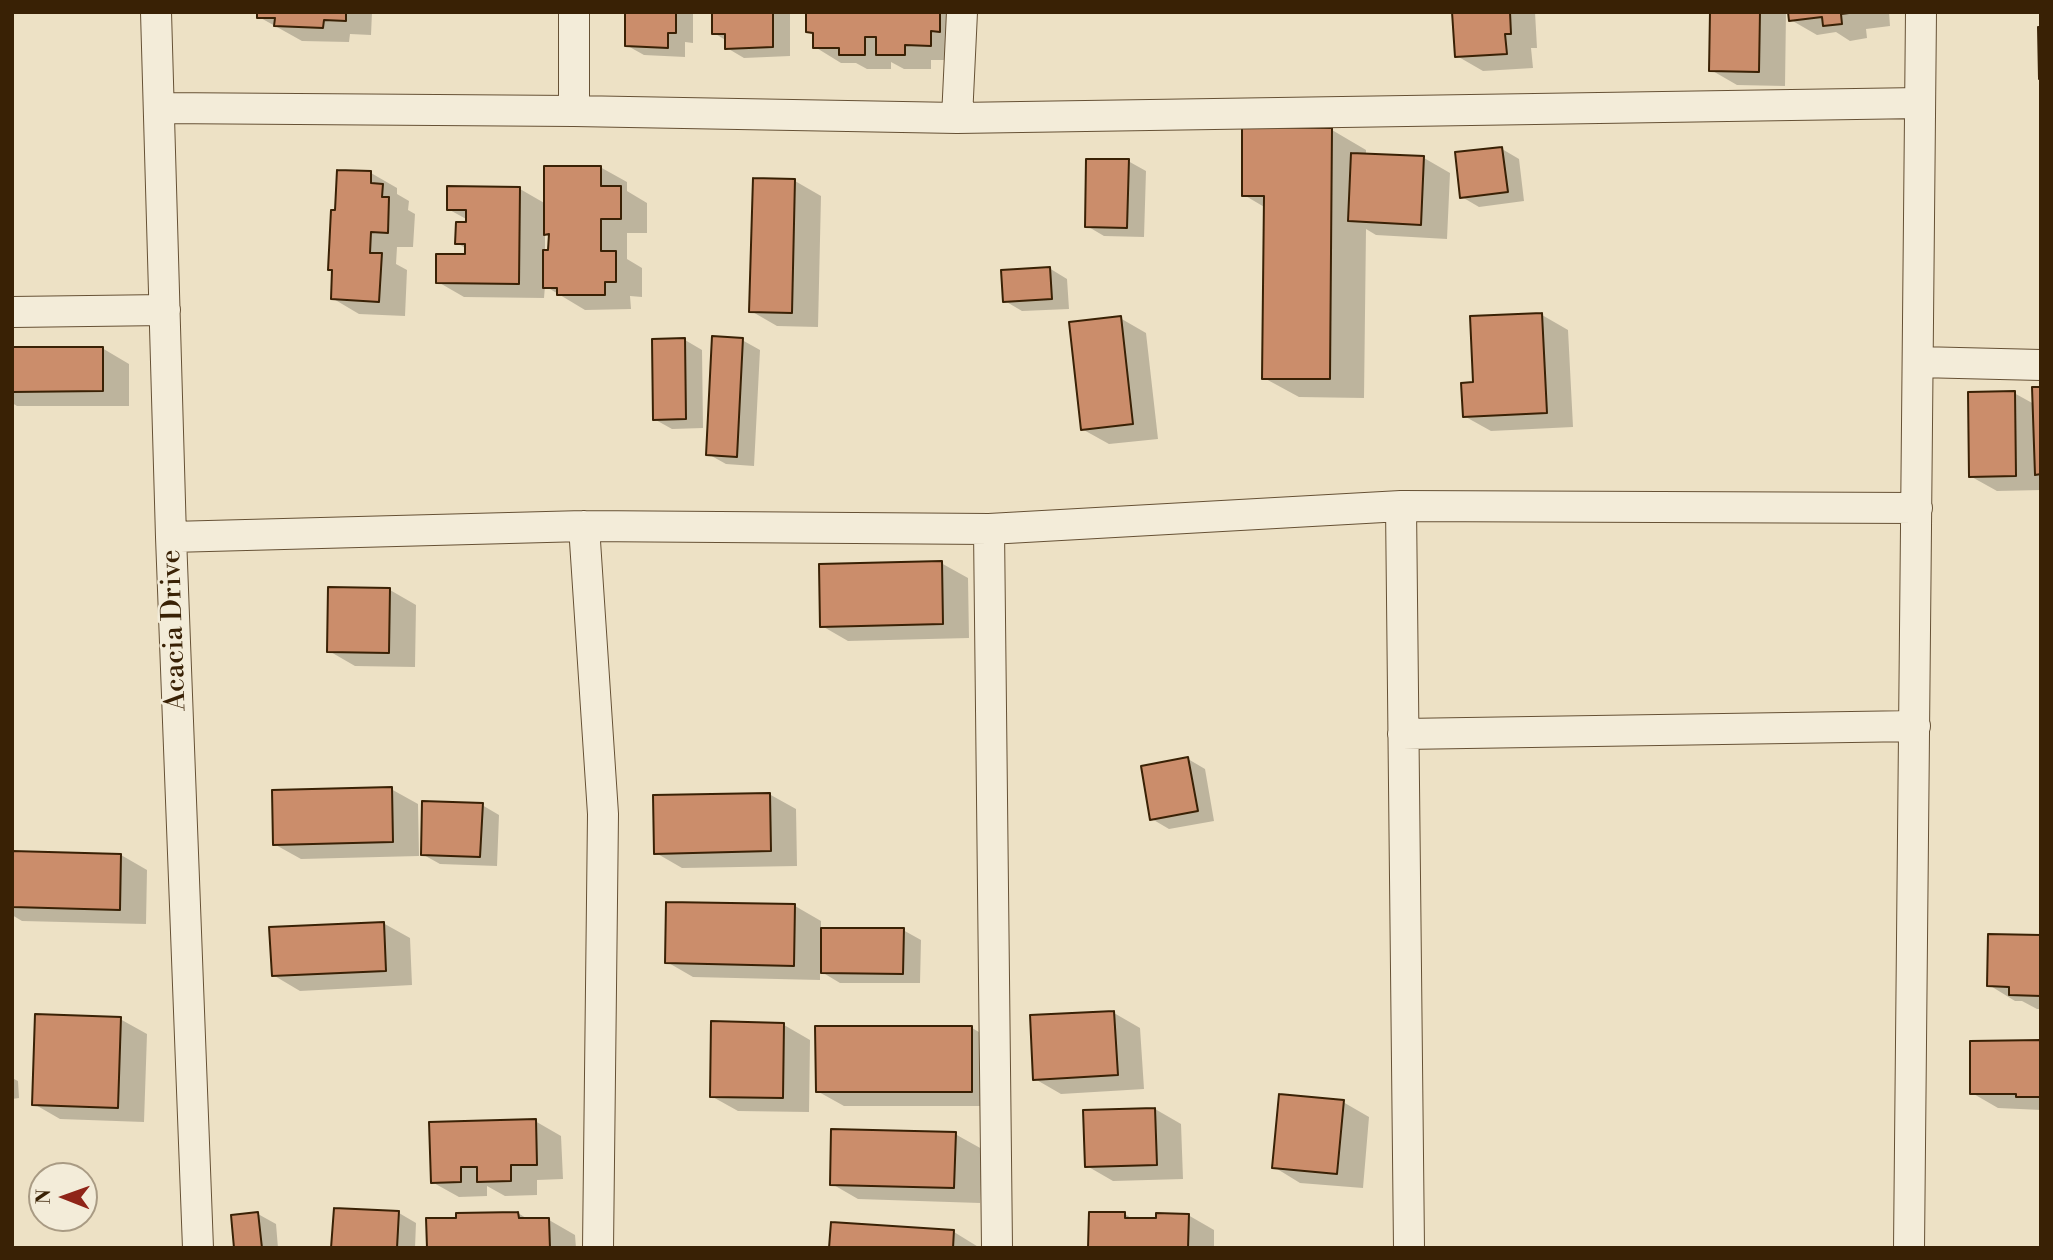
<!DOCTYPE html>
<html>
<head>
<meta charset="utf-8">
<style>
  body { margin:0 }
  #map { position:relative; width:2053px; height:1260px; overflow:hidden; background:#ede1c5; font-family:"Libre Bodoni",serif }
  canvas { display:block }
  .frame { position:absolute; inset:0; border:14px solid #392105; pointer-events:none }
  .north { position:absolute; left:28px; top:1162px; width:70px; height:70px; box-sizing:border-box; background:#f3ecd9; border:2px solid #a99b84; border-radius:50%; rotate:271deg; font-size:19px; font-weight:700; line-height:28px; text-align:center; color:#392105 }
  .north::after { content:''; display:block; margin:auto; width:24px; height:32px; background:#8f2418; clip-path:polygon(50% 0,100% 100%,50% 72%,0 100%) }
</style>
</head>
<body>
<div id="map">
<canvas width="2053" height="1260"></canvas>
<div class="frame"></div>
<div class="north">N</div>
</div>
<script>
const g = document.querySelector('canvas').getContext('2d');
g.lineJoin = 'round';
function fillPath(path, color) { g.fillStyle = color; g.fill(path, 'evenodd'); }
const poly = rows => new Path2D(rows.map(r => 'M' + r).join(''));
function trace(path, color, width, dash) { g.strokeStyle = color; g.lineWidth = width; g.lineCap = dash ? 'butt' : 'round'; g.setLineDash(dash || []); g.stroke(path); }
function label(font, color, halo, rows, align = 'center') {
  g.font = font + ' "Libre Bodoni",serif'; g.lineWidth = 5; g.setLineDash([]); g.textBaseline = 'middle'; g.strokeStyle = halo; g.fillStyle = color; for (const [text, x, y, turn = 0] of rows) {
    g.save(); g.translate(x, y); g.rotate((+turn || 0) * Math.PI / 180); g.textAlign = isNaN(turn) ? turn : align; if (halo) g.strokeText(text, 0, 0); g.fillText(text, 0, 0); g.restore();
  }
}
const shadow = poly([
  [259,12,372,12,371,35,350,34,349,42,302,41,259,17],
  [627,12,693,12,693,43,685,42,685,57,644,55,626,45],
  [714,12,790,12,790,56,744,58,727,48,727,41,714,33],
  [808,12,966,12,957,60,931,60,931,69,904,69,891,62,891,69,867,69,856,63,841,63,815,47,815,36,808,32],
  [1454,12,1535,12,1537,48,1531,48,1533,68,1483,71,1457,56],
  [1711,12,1786,12,1785,86,1737,85,1711,70],
  [1790,12,1889,12,1890,26,1866,29,1867,38,1850,41,1836,32,1817,35,1791,20],
  [1332,130,1366,150,1366,155,1424,158,1450,173,1447,239,1376,235,1366,229,1364,398,1299,397,1264,378,1266,208,1244,195],
  [1502,149,1519,159,1524,201,1479,207,1462,197],
  [1128,161,1146,171,1144,237,1104,236,1087,226],
  [600,167,627,182,627,191,647,203,647,233,627,233,627,259,642,268,642,297,630,296,631,309,585,310,545,286,544,298,464,297,438,282,467,256,467,249,457,243,468,220,448,209,520,189,546,204],
  [545,233,550,236,550,252,545,252],
  [371,173,397,188,397,194,409,201,408,210,415,214,413,247,397,247,396,264,407,270,405,316,359,314,332,298,334,271,330,269,337,212],
  [755,180,795,181,821,196,818,327,777,326,751,311],
  [1049,268,1067,279,1069,309,1022,311,1005,301],
  [1542,315,1568,330,1573,427,1491,431,1464,416,1475,383],
  [1120,318,1146,333,1158,439,1109,444,1082,429],
  [685,340,702,350,703,428,672,429,654,419],
  [742,340,760,350,754,466,726,464,708,454],
  [102,348,129,364,129,406,17,406,12,403,12,349],
  [2041,389,2041,490,1997,491,1970,476,2014,393,2034,404],
  [941,563,968,578,969,638,848,641,822,626],
  [390,590,416,605,415,667,355,666,329,651],
  [1188,759,1205,769,1214,821,1169,829,1152,819],
  [391,789,418,804,419,856,301,859,274,844],
  [769,794,796,809,797,866,682,868,656,853],
  [482,805,499,815,497,866,440,864,422,854],
  [12,853,121,855,147,870,146,924,22,921,12,915],
  [795,906,821,921,821,930,903,930,921,940,920,983,840,983,820,971,820,980,693,977,667,962],
  [383,923,410,938,412,985,300,991,273,975],
  [2041,936,2041,1009,2037,1009,2022,1001,2015,1001,1989,985],
  [1114,1013,1140,1028,1144,1089,1061,1094,1035,1079],
  [120,1019,147,1034,144,1122,60,1119,34,1104],
  [784,1025,810,1040,809,1112,738,1111,711,1096],
  [972,1028,998,1043,998,1106,844,1106,817,1091],
  [2041,1042,2041,1110,1998,1108,1972,1093],
  [12,1078,18,1081,19,1098,12,1099],
  [1343,1102,1369,1117,1363,1188,1300,1183,1274,1167],
  [1155,1109,1181,1124,1183,1179,1113,1181,1087,1166],
  [535,1121,561,1136,563,1179,537,1180,537,1195,505,1196,487,1186,487,1196,459,1197,432,1182],
  [955,1134,982,1149,980,1203,858,1199,832,1184],
  [335,1210,399,1213,416,1223,415,1248,335,1248],
  [518,1213,529,1220,549,1220,575,1235,576,1248,429,1248],
  [258,1214,276,1224,278,1248,236,1248],
  [1125,1214,1134,1220,1158,1220,1188,1215,1214,1230,1214,1248,1090,1248],
  [954,1232,980,1248,831,1248]
]);
const building = poly([
  [257,12,346,12,346,21,324,20,323,28,274,26,275,18,257,18,257,12],
  [625,12,676,12,676,33,668,33,668,48,625,46,625,12],
  [712,12,773,12,773,47,725,49,725,34,712,34,712,12],
  [806,12,940,12,940,32,931,31,931,46,905,45,905,55,876,55,876,37,865,37,865,55,839,55,839,48,813,48,813,33,806,32,806,12],
  [1452,12,1510,12,1511,34,1505,34,1507,54,1455,57,1452,12],
  [1710,12,1760,12,1759,72,1709,71,1710,12],
  [1788,12,1857,12,1841,14,1842,24,1823,26,1822,17,1789,21,1788,12],
  [2038,27,2041,27,2041,79,2039,79,2038,27],
  [1242,127,1332,128,1330,379,1262,379,1264,196,1242,196,1242,127],
  [1502,147,1508,192,1460,198,1455,152,1502,147],
  [1351,153,1424,156,1421,225,1348,221,1351,153],
  [1086,159,1129,159,1127,228,1085,227,1086,159],
  [544,166,601,166,601,186,621,186,621,219,601,219,601,251,616,251,616,282,605,282,605,295,557,295,557,288,543,288,543,250,548,250,549,234,544,235,544,166],
  [337,170,371,171,371,183,383,184,382,197,389,197,388,233,371,232,370,253,382,253,379,302,331,299,332,270,328,270,331,210,335,210,337,170],
  [753,178,795,179,792,313,749,312,753,178],
  [447,186,520,187,519,284,436,283,436,254,465,254,465,244,455,244,456,222,466,222,466,210,447,210,447,186],
  [1050,267,1052,299,1003,302,1001,270,1050,267],
  [1542,313,1547,413,1463,417,1461,383,1473,382,1470,316,1542,313],
  [1121,316,1133,424,1081,430,1069,322,1121,316],
  [712,336,743,338,737,457,706,455,712,336],
  [685,338,686,419,653,420,652,339,685,338],
  [12,347,103,347,103,391,12,392,12,347],
  [2032,387,2041,387,2041,474,2035,475,2032,387],
  [2015,391,2016,476,1969,477,1968,392,2015,391],
  [942,561,943,624,820,627,819,564,942,561],
  [328,587,390,588,389,653,327,652,328,587],
  [1188,757,1198,811,1150,820,1141,766,1188,757],
  [392,787,393,842,273,845,272,790,392,787],
  [770,793,771,851,654,854,653,795,770,793],
  [422,801,483,803,480,857,421,855,422,801],
  [12,851,121,854,120,910,12,907,12,851],
  [666,902,795,904,794,966,665,963,666,902],
  [384,922,386,971,272,976,269,927,384,922],
  [821,928,904,928,903,974,821,973,821,928],
  [1988,934,2041,935,2041,996,2009,995,2009,987,1987,986,1988,934],
  [1114,1011,1118,1075,1033,1080,1030,1015,1114,1011],
  [35,1014,121,1017,118,1108,32,1105,35,1014],
  [711,1021,784,1023,783,1098,710,1097,711,1021],
  [815,1026,972,1026,972,1092,816,1092,815,1026],
  [2041,1040,2041,1097,2016,1097,2016,1094,1970,1094,1970,1041,2041,1040],
  [1279,1094,1344,1100,1337,1174,1272,1168,1279,1094],
  [1155,1108,1157,1165,1085,1167,1083,1110,1155,1108],
  [536,1119,537,1165,511,1165,511,1181,477,1182,477,1167,461,1167,461,1182,431,1183,429,1122,536,1119],
  [831,1129,956,1132,954,1188,830,1185,831,1129],
  [334,1208,399,1211,397,1248,331,1248,334,1208],
  [258,1212,262,1248,234,1248,231,1215,258,1212],
  [518,1212,519,1218,549,1218,550,1248,427,1248,426,1218,456,1218,456,1213,518,1212],
  [1089,1212,1125,1212,1125,1218,1156,1218,1156,1213,1189,1214,1188,1248,1088,1248,1089,1212],
  [831,1222,954,1230,953,1248,829,1248,831,1222]
]);
const minor = poly([
  [156,12,171,537,198,1248],
  [160,108,574,111,957,118,1920,103],
  [574,111,574,12],
  [957,118,962,12],
  [12,312,165,310],
  [1918,362,2041,365],
  [1401,506,1409,1248],
  [584,526,603,814,598,1248],
  [989,529,997,1248],
  [171,537,584,526,989,529,1401,506,1917,508],
  [1403,734,1915,726],
  [1909,1248,1921,12]
]);
const streetNames = [
  ["Acacia Drive",175,630,-92]
];
fillPath(shadow, '#0003');
fillPath(building, '#cb8d6b');
trace(building, '#392105', 2);
trace(minor, '#665135', 32);
trace(minor, '#f3ecd9', 30);
label('28px', '#392105', '#f3ecd9', streetNames);
</script>
</body>
</html>
